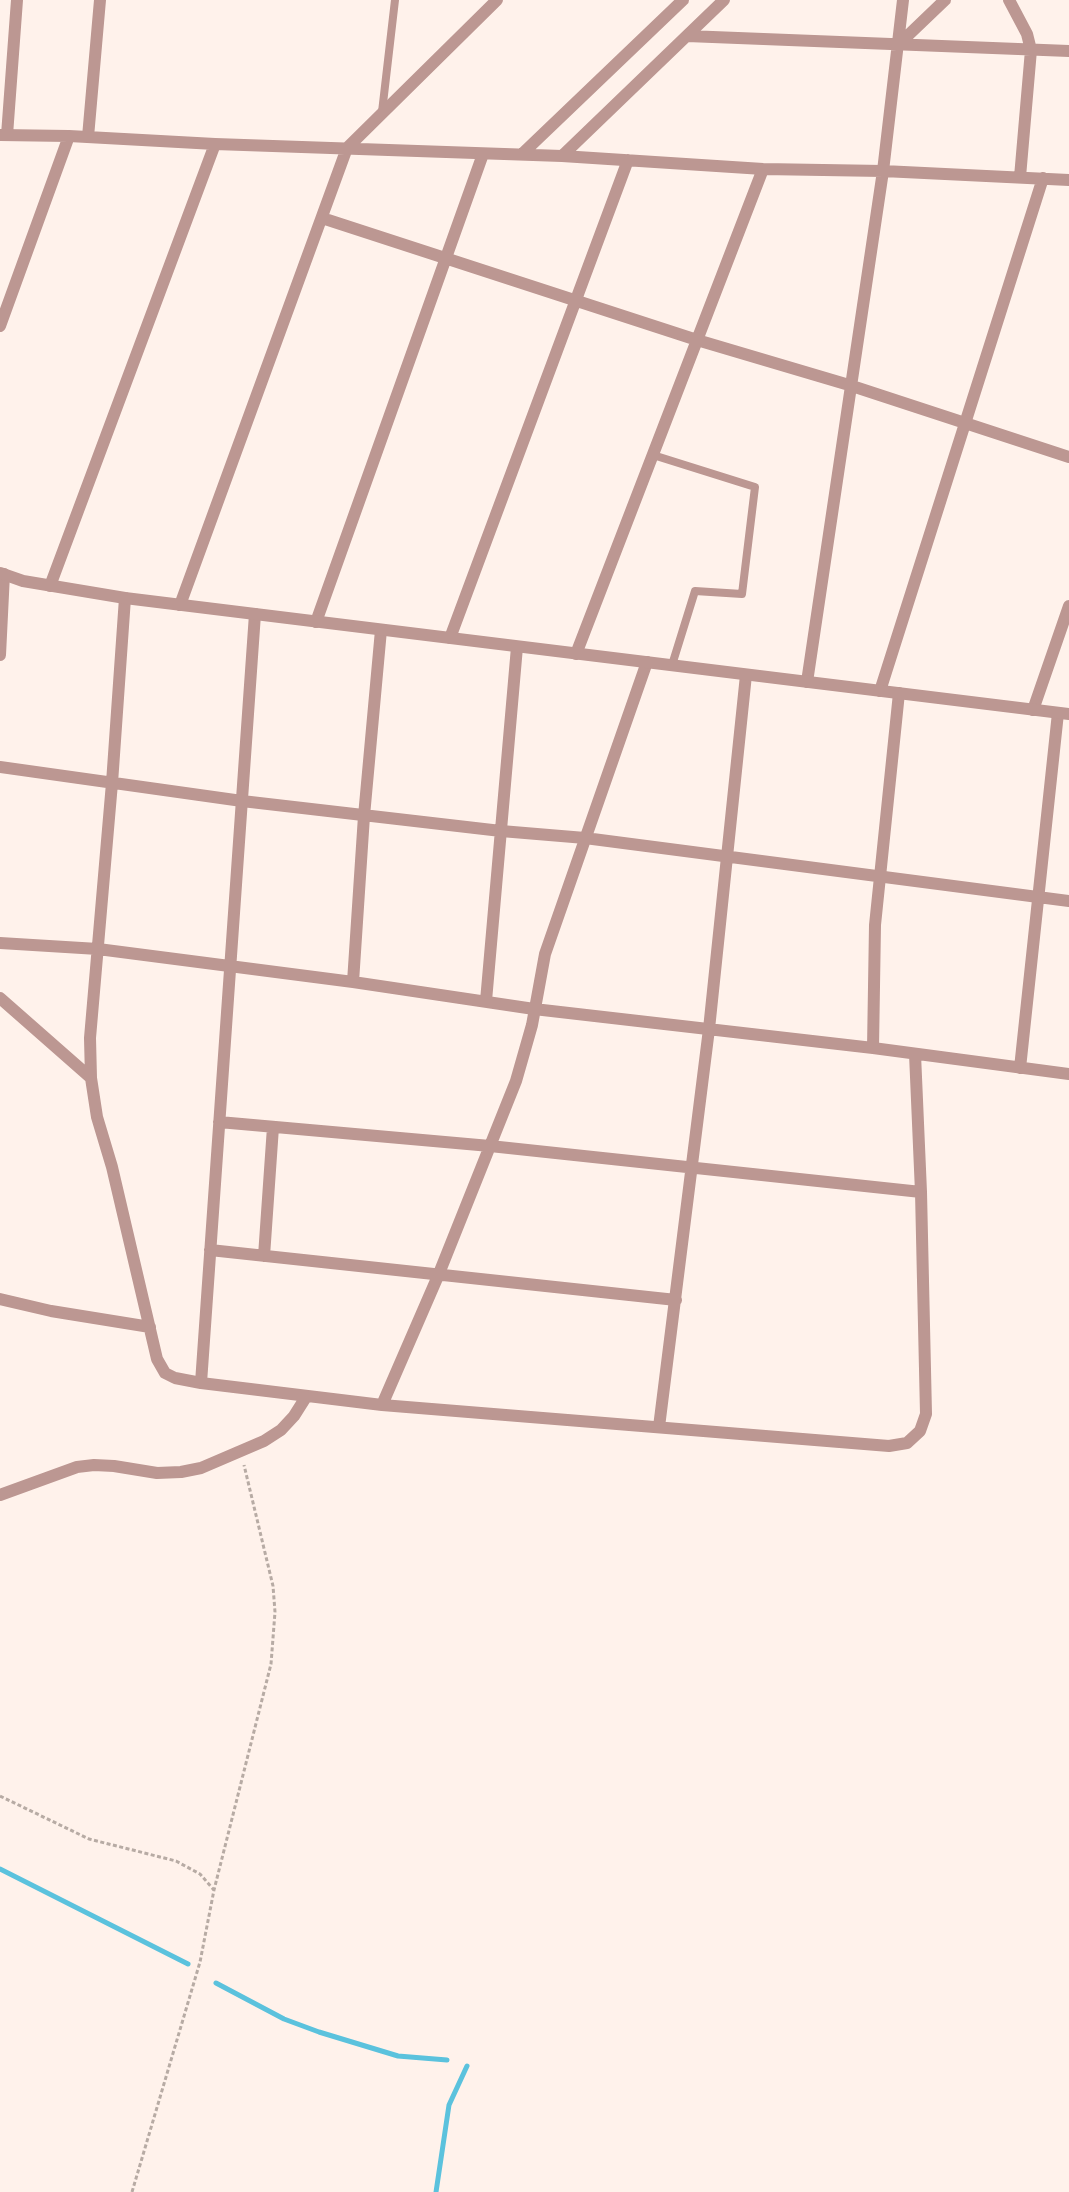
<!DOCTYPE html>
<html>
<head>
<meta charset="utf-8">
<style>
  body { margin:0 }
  canvas { display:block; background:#fff2eb }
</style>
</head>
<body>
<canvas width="1069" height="2192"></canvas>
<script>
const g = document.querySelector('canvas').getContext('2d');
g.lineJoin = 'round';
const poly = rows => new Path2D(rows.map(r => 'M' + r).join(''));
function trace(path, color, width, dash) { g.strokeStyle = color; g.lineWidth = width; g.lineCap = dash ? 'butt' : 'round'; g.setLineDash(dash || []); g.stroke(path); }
const stream = poly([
  [0,1869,188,1964],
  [216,1983,284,2019,319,2032,398,2056,447,2060],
  [436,2192,449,2105,467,2066]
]);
const path = poly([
  [0,1796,89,1839,176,1861,200,1874,214,1890],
  [132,2192,200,1962,214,1890,271,1664,275,1612,273,1586,244,1465]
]);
const service = poly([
  [382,112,395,0],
  [653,455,755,487,742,594,695,591,672,665]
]);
const minor = poly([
  [1009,0,1027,34,1031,50,1020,177],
  [687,36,1069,51],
  [899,44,945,0],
  [0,135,69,136,215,144,562,156,763,169,883,171,1069,180],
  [7,135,17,0],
  [88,137,100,0],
  [522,154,683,0],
  [562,156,724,0],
  [322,218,697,340,849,385,1069,457],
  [0,326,69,136],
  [50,586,215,144],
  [125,598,112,783,90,1038,91,1078,97,1117,112,1167,157,1359,165,1373,175,1378,201,1383,382,1405,889,1446,907,1443,920,1431,926,1414,921,1192,915,1054],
  [180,605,347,148,497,0],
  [316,622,483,154],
  [450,638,628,160],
  [576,654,763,169],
  [0,655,4,574],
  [807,682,883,171,903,0],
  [880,691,1043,178],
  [1033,710,1069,606],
  [0,767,242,801,501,831,585,838,1069,901],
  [0,943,98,949,353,982,534,1009,873,1048,1069,1074],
  [353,982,364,816,381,630],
  [0,998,91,1078],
  [486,1001,517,647],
  [873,1048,875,925,899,693],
  [1020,1068,1058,713],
  [219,1122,490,1146,921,1192],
  [210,1250,676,1300],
  [264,1256,273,1127],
  [0,1299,51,1311,150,1327],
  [201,1383,255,614],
  [382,1405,438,1276,516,1081,532,1025,545,954,647,662],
  [659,1427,709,1029,746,675],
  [0,1495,77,1467,94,1465,114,1466,157,1473,181,1472,201,1468,264,1441,281,1430,294,1416,306,1397]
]);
const tertiary = poly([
  [0,573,23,581,125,598,1069,714]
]);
trace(stream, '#5bc2dd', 5);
trace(path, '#b7aba4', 3, [4, 2.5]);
trace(service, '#bc9792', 8);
trace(minor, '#bc9792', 12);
trace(tertiary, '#bc9792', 12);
</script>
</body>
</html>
